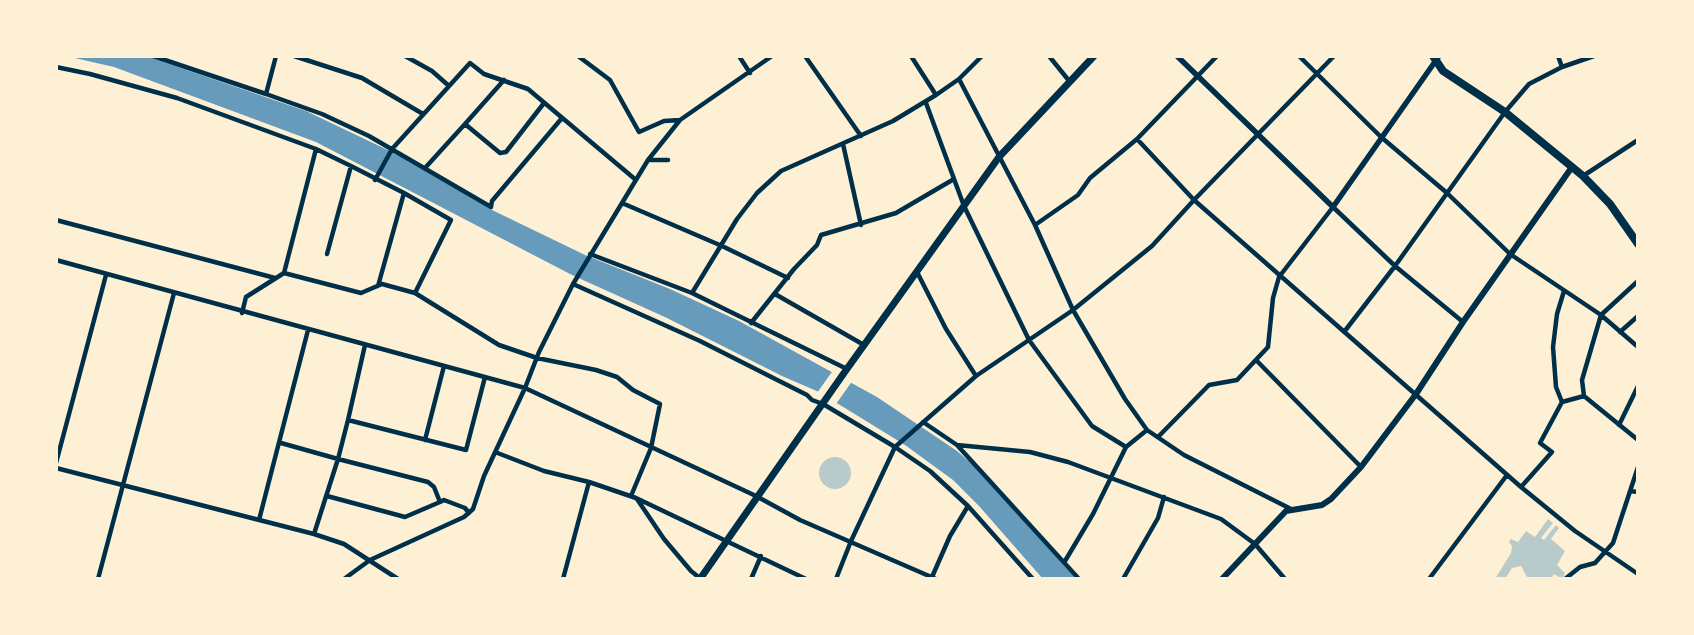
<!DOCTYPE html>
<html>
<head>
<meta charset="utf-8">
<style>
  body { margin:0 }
  #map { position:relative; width:1694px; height:635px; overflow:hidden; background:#fdf0d5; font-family:Raleway,sans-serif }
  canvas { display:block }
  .frame { position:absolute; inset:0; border:58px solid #fdf0d5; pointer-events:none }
</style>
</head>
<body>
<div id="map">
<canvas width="1694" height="635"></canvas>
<div class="frame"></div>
</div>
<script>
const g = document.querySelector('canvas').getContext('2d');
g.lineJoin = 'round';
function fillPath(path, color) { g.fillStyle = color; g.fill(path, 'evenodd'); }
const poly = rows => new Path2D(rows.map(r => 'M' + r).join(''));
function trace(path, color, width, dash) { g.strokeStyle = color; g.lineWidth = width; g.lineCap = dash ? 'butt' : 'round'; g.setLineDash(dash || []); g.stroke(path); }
const green = poly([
  '819 473a16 16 0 1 1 32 0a16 16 0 1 1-32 0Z',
  [1548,519,1553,523,1541,538,1544,540,1556,525,1559,528,1551,539,1565,551,1557,565,1565,573,1562,579,1554,574,1551,579,1528,579,1521,566,1512,568,1505,579,1495,579,1511,553,1512,546,1509,542,1511,539,1518,542,1526,531,1535,537]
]);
const water = poly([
  [66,56,146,56,306,111,396,154,492,210,585,255,670,289,739,321,877,397,957,451,972,464,1076,579,1043,579,979,506,953,480,905,445,819,392,782,376,667,318,572,275,316,142,114,67]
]);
const pier = poly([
  [834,369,853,380,836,404,817,393]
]);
const minor = poly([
  [153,56,266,94],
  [276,56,266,94,322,114,369,136,491,207,492,201,562,118],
  [294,56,362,78,423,114],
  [405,56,432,71,449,86],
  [578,56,610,80,639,132,664,121,680,120],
  [739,56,750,73],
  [805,56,861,136],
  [911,56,936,95],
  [1049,56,1070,82],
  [1299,56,1381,137,1447,193,1510,254,1601,315,1638,347],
  [1558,56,1562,67],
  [56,67,90,74,177,98,316,149],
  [959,79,1035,225,1073,310,1125,399,1147,430,1184,455,1291,509],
  [504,80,465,124,500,153,506,152,544,103],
  [926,103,964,206,1029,340,1092,426,1126,447],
  [1137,139,1194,200,1521,487,1575,531,1638,574],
  [843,144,861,225],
  [648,160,668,160],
  [425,168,465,124],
  [1583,176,1638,140],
  [375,180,392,149,470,63,484,74,528,89,636,180],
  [622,203,722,246,788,278],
  [56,220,275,278],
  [1035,225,1078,195,1090,178,1137,139,1217,56],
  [327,254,351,166,404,193],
  [590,254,692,293,847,369],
  [56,260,525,388,756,496,800,520,936,579],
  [917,272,946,329,976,376],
  [284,273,316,149,351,166],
  [1638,281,1601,315,1582,380,1584,396,1638,440],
  [573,284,700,341,807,395,812,400,823,404,895,447,930,471,968,506,1033,579],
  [378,286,404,193,451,220,415,293],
  [692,293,737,219,757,193,781,171,893,121,936,95,959,79,982,56],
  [775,294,864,345],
  [242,313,246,297,284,273,361,293,382,284,415,293,499,345,537,358,596,370,617,377,633,390,660,404,651,448,631,496],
  [751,323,794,269,817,245,821,235,896,213,954,179],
  [1344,332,1395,266,1505,112,1529,84,1562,67,1594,56],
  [1620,332,1638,316],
  [365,345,348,420,466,450,485,377],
  [1257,361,1361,467],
  [1562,402,1556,387,1553,347,1557,314,1564,291],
  [348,420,338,459,428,482,434,487,440,502,444,500,465,508,469,513],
  [923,422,957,445,1079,579],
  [1619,425,1638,386],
  [1158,437,1209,385,1237,380,1268,347,1273,298,1279,277,1333,207,1395,266,1463,322],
  [425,440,444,366],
  [281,443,338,459,314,534],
  [957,445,1030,452,1068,462,1221,519,1255,544,1285,579],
  [495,452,544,471,589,482,636,498,806,579],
  [56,463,106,275],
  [56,468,314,534,344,544,398,579],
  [1521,487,1552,452,1540,443,1562,402,1584,396],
  [1630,491,1638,492],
  [327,496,405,517,440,502],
  [637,499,664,539,691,571,701,579],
  [259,520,308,330],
  [1065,561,1093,514,1126,447,1147,430],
  [932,577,950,536,968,506],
  [98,579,174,293],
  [344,579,370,560,464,517,473,509,484,476,525,388,539,352,573,284,648,160,680,120,772,56],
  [563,579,589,482],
  [751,579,761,556],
  [836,579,851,541,895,447,976,376,1073,310,1152,246,1194,200,1334,56],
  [1123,579,1158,518,1164,497],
  [1429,579,1507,475],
  [1565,579,1580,567,1595,563,1613,543,1638,467]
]);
const tertiary = poly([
  [1177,56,1333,207,1439,56]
]);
const secondary = poly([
  [1222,579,1286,511,1322,505,1331,499,1361,467,1416,394,1463,322,1572,167]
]);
const primary = poly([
  [700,579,844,373,999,157,1094,56]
]);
const trunk = poly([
  [1433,56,1443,71,1505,112,1583,176,1610,204,1638,244]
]);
fillPath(green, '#b9caca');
fillPath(water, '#669bbc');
fillPath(pier, '#fdf0d5');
trace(minor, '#003049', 4.5);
trace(tertiary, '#003049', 5.5);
trace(secondary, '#003049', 6);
trace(primary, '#003049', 7);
trace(trunk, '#003049', 8);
</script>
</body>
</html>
